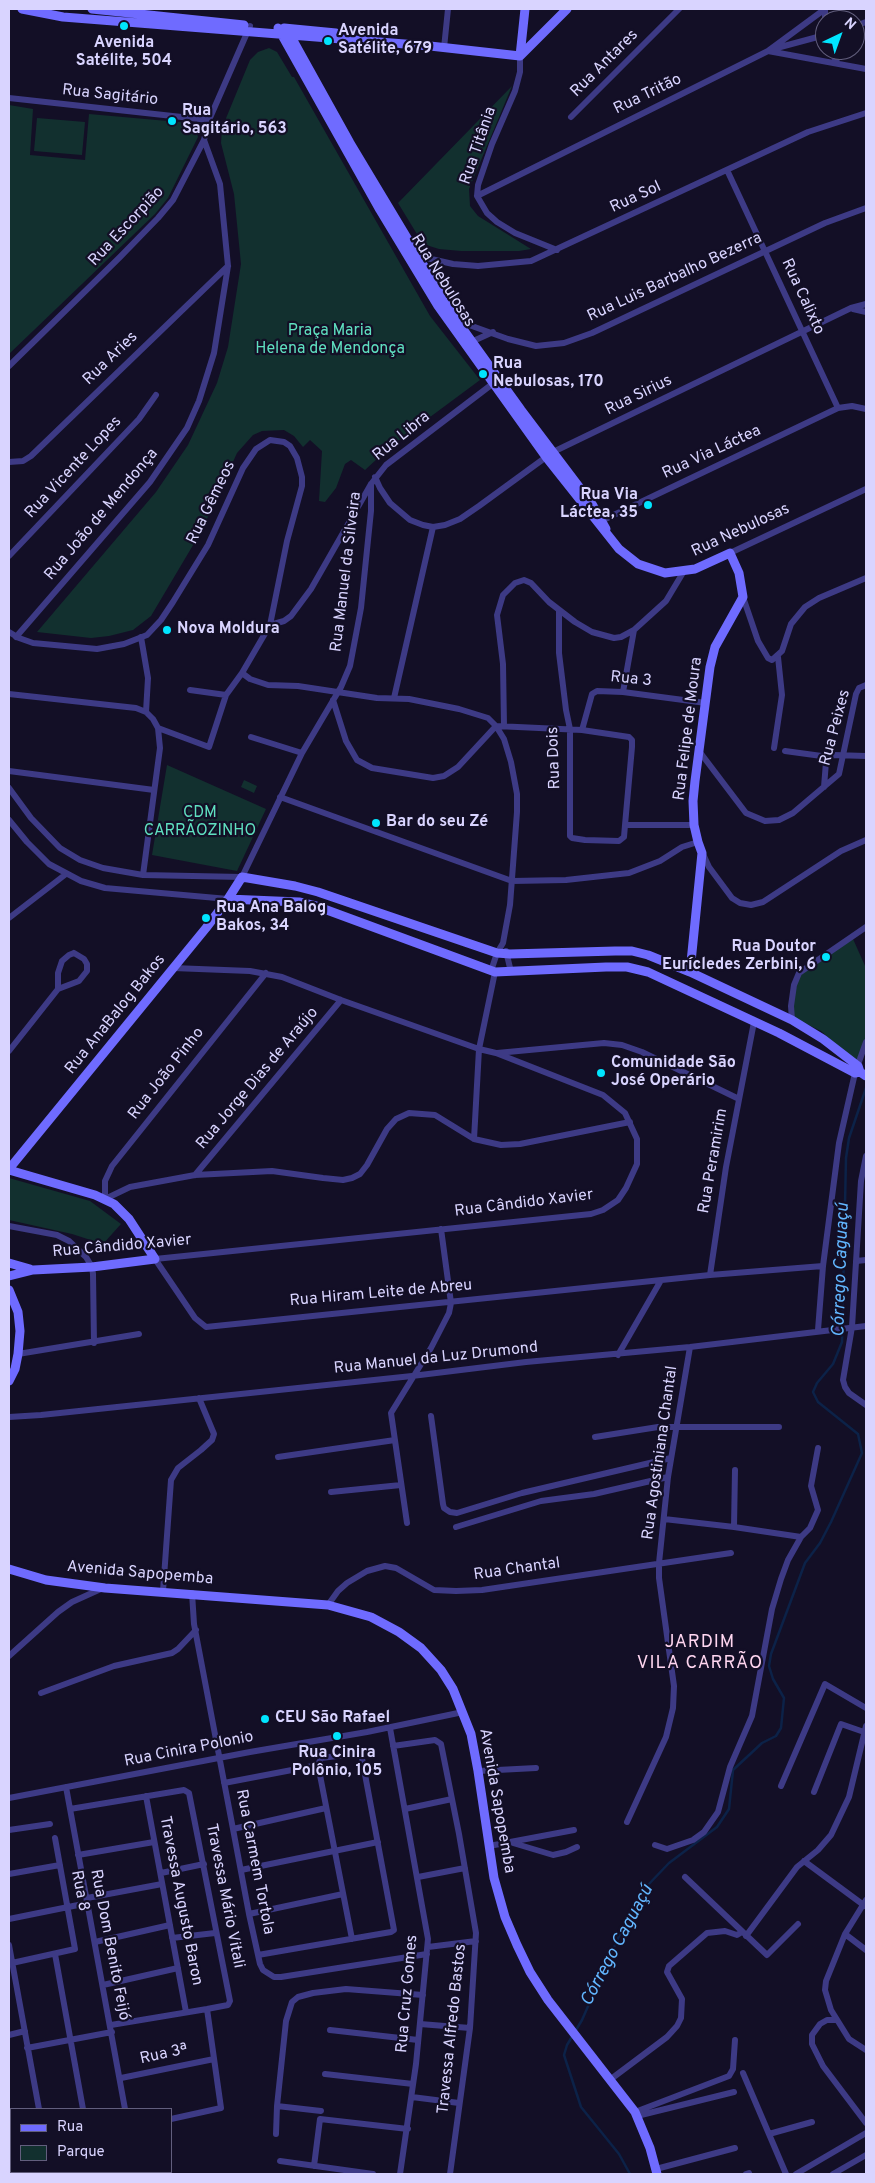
<!DOCTYPE html>
<html>
<head>
<meta charset="utf-8">
<style>
  body { margin:0 }
  #map { position:relative; width:875px; height:2183px; overflow:hidden; background:#130f26; font-family:Overpass,sans-serif }
  canvas { display:block }
  .frame { position:absolute; inset:0; border:10px solid #d9d4ff; pointer-events:none }
  .legend { position:absolute; left:10px; top:2108px; width:162px; height:65px; box-sizing:border-box; background:#130f26; border:1px solid #625e7d; margin:0; padding:6px 9px; list-style:none; font-size:15px; color:#d9d4ff }
  .legend li { display:flex; align-items:center; gap:10px; height:25px }
  .legend b { width:25px; border:1px solid #625e7d }
  .north { position:absolute; left:815px; top:10px; width:50px; height:50px; box-sizing:border-box; background:#130f26; border:1px solid #625e7d; border-radius:50%; rotate:42deg; font-size:14px; font-weight:700; line-height:20px; text-align:center; color:#d9d4ff }
  .north::after { content:''; display:block; margin:auto; width:18px; height:22px; background:#00e5ff; clip-path:polygon(50% 0,100% 100%,50% 72%,0 100%) }
</style>
</head>
<body>
<div id="map">
<canvas width="875" height="2183"></canvas>
<div class="frame"></div>
<ul class="legend">
<li><b style="height:6px;background:#6f6bff"></b>Rua</li>
<li><b style="height:14px;background:#12302f"></b>Parque</li>
</ul>
<div class="north">N</div>
</div>
<script>
const g = document.querySelector('canvas').getContext('2d');
g.lineJoin = 'round';
function fillPath(path, color) { g.fillStyle = color; g.fill(path, 'evenodd'); }
const poly = rows => new Path2D(rows.map(r => 'M' + r).join(''));
function trace(path, color, width, dash) { g.strokeStyle = color; g.lineWidth = width; g.lineCap = dash ? 'butt' : 'round'; g.setLineDash(dash || []); g.stroke(path); }
function label(font, color, halo, rows, align = 'center') {
  g.font = font + ' Overpass,sans-serif'; g.lineWidth = 4.5; g.setLineDash([]); g.textBaseline = 'middle'; g.strokeStyle = halo; g.fillStyle = color; for (const [text, x, y, turn = 0] of rows) {
    g.save(); g.translate(x, y); g.rotate((+turn || 0) * Math.PI / 180); g.textAlign = isNaN(turn) ? turn : align; if (halo) g.strokeText(text, 0, 0); g.fillText(text, 0, 0); g.restore();
  }
}
const green = poly([
  [269,48,277,52,292,77,294,77,430,316,480,380,391,446,365,470,351,460,345,464,336,488,325,502,319,501,322,451,310,440,303,447,294,436,284,430,262,431,253,435,237,453,202,530,151,616,133,630,109,636,91,638,37,632,156,492,188,445,217,383,228,347,241,264,234,194,221,143,222,128,250,60,258,52],
  [512,86,469,189,470,206,478,216,531,249,519,251,461,251,439,249,423,244,398,203],
  [9,105,33,109,30,155,85,160,89,114,190,123,196,129,198,137,168,198,155,214,9,354],
  [37,118,85,122,82,155,34,151],
  [167,765,266,809,237,871,152,855],
  [244,780,257,786,254,793,241,787],
  [853,939,866,968,866,1035,858,1064,821,1031,794,1018,793,1003,798,978,810,966],
  [9,1178,90,1201,121,1224,103,1244,72,1234,9,1220]
]);
const stream = poly([
  [630,2174,619,2154,581,2107,564,2055,567,2045,582,2020,619,1936,648,1885,669,1863,717,1827,729,1809,733,1770,762,1743,776,1736,781,1728,784,1698,773,1679,769,1666,771,1654,805,1563,820,1543,831,1522,862,1453,858,1434,818,1402,813,1392,817,1383,833,1364,842,1342,846,1158,849,1138,866,1088]
]);
const street = poly([
  [855,26,866,22],
  [825,30,825,9],
  [444,48,448,9],
  [773,49,825,35],
  [830,50,837,62],
  [768,51,866,69],
  [520,56,520,72,515,91,492,144,478,185,477,196,487,213,497,222,515,233,557,250],
  [9,98,209,120],
  [571,117,679,9],
  [727,170,838,408],
  [477,196,768,51,825,9],
  [418,256,453,264,478,266,531,261,808,132,866,113],
  [853,309,866,312],
  [458,321,508,339,536,346,564,343,592,333,825,223,866,208],
  [469,343,493,332],
  [9,366,120,257,158,218,173,200,204,140,209,120,250,26],
  [9,462,23,461,31,456,228,266],
  [375,477,380,488,390,503,410,520,423,525,433,527,445,525,460,519,479,506,553,452,851,308,866,304],
  [599,522,838,408,852,406,866,409],
  [730,553,866,489],
  [9,556,139,419,156,395],
  [743,597,758,641,768,658,772,660,782,651,791,624,805,607,819,598,866,578],
  [559,610,559,653,566,710,570,729,570,836,572,838,585,840,619,841,624,837,625,825],
  [270,625,284,621,291,616,311,589,371,484,386,465,495,382],
  [9,632,19,638,33,643,97,649,124,644,147,635,161,620,173,602,208,545,243,468,256,449,270,440,284,442,290,446,297,458,302,477,302,486,287,541,270,625,242,673,226,695,209,747,158,728],
  [16,637,150,482,187,428,199,401,214,353,228,266,220,184,204,140],
  [141,637,148,678,146,712],
  [242,673,250,679,268,685,298,686,377,698,409,699,459,709,488,718,496,726,504,739,511,762,517,794,517,812,510,905,503,943,497,953,491,971],
  [190,690,226,695],
  [623,692,634,630],
  [9,694,136,708,146,712,153,719,158,728,160,748,143,875],
  [394,698,433,527],
  [333,700,346,741,357,760,372,768,433,778,444,776,458,767,496,726,582,730,629,737,632,740,632,747,625,825,694,825],
  [504,726,503,664,497,615,503,595,515,583,524,580,531,583,549,602,575,622,592,632,614,638,621,637,634,630,666,601,684,571],
  [582,730,592,694,597,691,623,692,706,703],
  [251,737,302,753],
  [774,748,782,695,778,657],
  [699,751,746,813,765,821,779,820,793,813,839,774,856,694,859,688,866,685],
  [785,751,829,757],
  [9,771,154,790],
  [824,787,826,762,829,757,833,755,866,756],
  [9,788,31,818,60,848,80,860,103,868,143,875,242,877,302,753,341,687,350,666,361,608,371,511,371,484],
  [280,797,512,881,566,880,629,873,660,861,682,847,698,842],
  [9,820,27,842,49,864,81,881,105,888,228,899],
  [703,854,709,867,732,898,740,903,751,905,763,902,841,851,866,840],
  [9,918,66,874],
  [506,951,511,972],
  [74,953,84,959,87,964,87,971,79,981,58,989,58,973,62,961,69,955,74,953],
  [173,968,250,971,282,977,341,1000,479,1049,496,1053,603,1095,625,1113,637,1139,637,1164,626,1188,618,1200,603,1210,591,1214,155,1259,195,1318,206,1327,710,1275,823,1266],
  [266,973,112,1166,105,1181,105,1199,130,1187,195,1175,272,1171,323,1178,343,1180,352,1178,360,1174,367,1165,387,1129,396,1119,409,1113,435,1115,474,1139,501,1145,520,1144,630,1122],
  [792,1020,791,1006,794,985,799,973,866,927],
  [9,1051,58,989],
  [497,1053,604,1043,622,1045,642,1052,739,1099],
  [474,1139,479,1049,495,972],
  [866,1156,861,1181,852,1327,843,1380,845,1387,849,1393,866,1405],
  [195,1175,341,1000],
  [9,1226,57,1235,69,1241,86,1257,92,1267,93,1274,94,1343],
  [856,1261,866,1260],
  [710,1275,726,1167,754,1022],
  [818,1330,823,1266,839,1143,855,1073,866,1042],
  [18,1354,139,1334],
  [618,1355,660,1282],
  [431,1416,443,1504,444,1508,450,1512,457,1513,522,1493,671,1458],
  [9,1417,41,1415,412,1376,526,1362,690,1347,866,1326],
  [595,1437,658,1427,779,1427],
  [278,1457,395,1440],
  [331,1492,401,1485],
  [664,1519,734,1527,801,1537],
  [407,1523,391,1413,431,1348,449,1313,451,1303,441,1229],
  [456,1527,541,1501,594,1494,668,1477],
  [734,1527,735,1470],
  [163,1591,171,1480,178,1468,201,1450,212,1440,214,1434,199,1398],
  [192,1593,194,1624,233,1829,249,1914,260,1964,263,1970,274,1977,281,1977,427,1954],
  [328,1605,338,1591,347,1583,367,1571,385,1566,396,1568,434,1590,456,1591,482,1590,731,1553],
  [9,1656,58,1612,72,1602,103,1588],
  [41,1693,114,1666,172,1653,178,1649,196,1630],
  [390,1728,428,1939,416,2064,400,2174],
  [393,1746,435,1740,441,1744,459,1834,476,1933,470,2028,450,2174],
  [318,1765,352,1939],
  [478,1771,536,1768],
  [224,1783,318,1765],
  [781,1786,825,1684,866,1708],
  [66,1787,125,2109],
  [814,1792,841,1724,864,1732],
  [146,1796,186,2012],
  [9,1798,250,1752,367,1732,463,1712],
  [70,1809,184,1790,189,1793,230,2001,228,2005,207,2009,111,2025],
  [405,1809,452,1799],
  [627,1822,666,1737,673,1708,674,1686,659,1578,659,1563,668,1477,690,1347],
  [233,1829,326,1808],
  [9,1830,50,1824],
  [513,1843,553,1855,566,1852,577,1847],
  [655,1845,667,1849,693,1840,704,1832,718,1812,730,1767,752,1716,772,1609,781,1579,788,1560,801,1537,810,1528,818,1510,811,1486,818,1448],
  [489,1846,574,1830],
  [78,1855,154,1842],
  [804,1861,865,1906],
  [241,1870,378,1842],
  [161,1873,204,1864],
  [9,1874,60,1865],
  [418,1877,465,1868],
  [685,1877,767,1955,798,1924],
  [87,1898,162,1884],
  [866,1900,845,1934,826,1981,825,1990,831,2010,849,2039,866,2050],
  [249,1914,343,1894],
  [9,1919,88,1903],
  [845,1934,866,1950],
  [746,1936,797,1867,818,1850,831,1835,849,1797,866,1726],
  [172,1938,215,1933],
  [95,1942,170,1925],
  [9,1945,39,2109],
  [428,1947,476,1941],
  [55,1954,83,2109],
  [258,1955,391,1932,394,1930,361,1753,321,1758,318,1765],
  [12,1963,75,1949,55,1838],
  [103,1985,178,1968],
  [836,2020,827,2020,820,2024,812,2035,812,2044,823,2066,866,2123],
  [420,2024,470,2028],
  [330,2030,418,2040],
  [9,2035,25,2031],
  [27,2048,112,2032],
  [743,2073,786,2174],
  [325,2074,413,2084],
  [121,2078,214,2059],
  [611,2079,667,2037,677,2026,681,2018,682,1999,667,1972,669,1966,707,1933,725,1931,737,1935,742,1932],
  [412,2097,459,2103],
  [321,2111,277,2106,286,2021,292,2002,298,1997,313,1993,346,1989,423,1995],
  [635,2112,729,2076,733,2069,735,2040],
  [637,2116,734,2092],
  [171,2119,221,2108,207,2009],
  [9,2128,11,2128],
  [276,2134,277,2106],
  [769,2134,812,2122],
  [9,2146,11,2147],
  [280,2161,373,2174],
  [314,2166,320,2119,408,2129],
  [656,2169,735,2148],
  [746,2174,749,2173],
  [796,2174,866,2133],
  [833,2174,866,2155]
]);
const secondary = poly([
  [22,9,63,17,430,46,520,56],
  [92,9,244,25],
  [278,28,380,210,438,306,546,457,619,549,638,564,665,573,695,569,730,553,739,573,743,597,715,647,710,667,695,781,693,801,694,825,698,842,702,853,690,972],
  [284,28,336,33],
  [289,29,290,35,350,143,457,321,521,410,592,504,606,529],
  [520,56,567,9],
  [520,56,525,9],
  [228,899,299,902,316,906,495,972,606,967,627,967,648,972,779,1033,855,1073,860,1072],
  [9,1169,206,928,228,899,242,877,295,886,318,892,497,953,510,954,615,951,632,951,648,955,690,972,792,1020,823,1039,858,1066,860,1072,866,1076],
  [9,1170,95,1195,114,1204,129,1219,155,1259,92,1267,33,1270,9,1276],
  [9,1263,30,1269],
  [9,1290,18,1312,20,1331,18,1354,15,1369,9,1381],
  [9,1569,46,1580,105,1588,328,1605,371,1617,399,1632,421,1648,441,1670,453,1689,471,1734,478,1771,494,1878,505,1917,517,1945,530,1972,548,2000,635,2112,650,2148,657,2174]
]);
const markers = [
  [124,26,5,"#00e5ff"],
  [328,41,5,"#00e5ff"],
  [172,121,5,"#00e5ff"],
  [483,374,5,"#00e5ff"],
  [648,505,5,"#00e5ff"],
  [167,630,5,"#00e5ff"],
  [376,823,5,"#00e5ff"],
  [206,918,5,"#00e5ff"],
  [826,957,5,"#00e5ff"],
  [601,1073,5,"#00e5ff"],
  [265,1719,5,"#00e5ff"],
  [337,1736,5,"#00e5ff"]
];
const poiNames = [
  ["Avenida",338,32],
  ["Satélite, 679",338,50],
  ["Avenida",124,44,"center"],
  ["Satélite, 504",124,62,"center"],
  ["Rua",182,112],
  ["Sagitário, 563",182,130],
  ["Rua",493,365],
  ["Nebulosas, 170",493,383],
  ["Rua Via",638,496,"right"],
  ["Láctea, 35",638,514,"right"],
  ["Nova Moldura",177,630],
  ["Bar do seu Zé",386,823],
  ["Rua Ana Balog",216,909],
  ["Bakos, 34",216,927],
  ["Rua Doutor",816,948,"right"],
  ["Eurícledes Zerbini, 6",816,966,"right"],
  ["Comunidade São",611,1064],
  ["José Operário",611,1082],
  ["CEU São Rafael",275,1719],
  ["Rua Cinira",337,1754,"center"],
  ["Polônio, 105",337,1772,"center"]
];
const streetNames = [
  ["Rua Antares",605,64,-45],
  ["Rua Tritão",648,95,-26],
  ["Rua Sagitário",110,96,6],
  ["Rua Titânia",479,146,-71],
  ["Rua Sol",636,198,-25],
  ["Rua Escorpião",127,227,-47],
  ["Rua Luis Barbalho Bezerra",675,278,-25],
  ["Rua Nebulosas",442,281,58],
  ["Rua Calixto",802,297,65],
  ["Rua Aries",111,359,-44],
  ["Rua Sirius",639,396,-26],
  ["Rua Libra",402,437,-39],
  ["Rua Via Láctea",712,453,-25],
  ["Rua Vicente Lopes",74,468,-47],
  ["Rua Gêmeos",212,503,-64],
  ["Rua João de Mendonça",102,515,-50],
  ["Rua Nebulosas",741,531,-25],
  ["Rua Manuel da Silveira",347,572,-83],
  ["Rua 3",631,680,6],
  ["Rua Peixes",836,728,-75],
  ["Rua Felipe de Moura",689,729,-83],
  ["Rua Dois",555,758,-92],
  ["Rua AnaBalog Bakos",116,1015,-51],
  ["Rua João Pinho",167,1074,-52],
  ["Rua Jorge Dias de Araújo",258,1079,-50],
  ["Rua Peramirim",714,1161,-80],
  ["Rua Cândido Xavier",524,1204,-7],
  ["Rua Cândido Xavier",122,1247,-5],
  ["Rua Hiram Leite de Abreu",381,1294,-5],
  ["Rua Manuel da Luz Drumond",436,1359,-6],
  ["Rua Agostiniana Chantal",661,1453,-82],
  ["Rua Chantal",517,1570,-8],
  ["Avenida Sapopemba",140,1574,5],
  ["Rua Cinira Polonio",189,1750,-11],
  ["Avenida Sapopemba",496,1801,80],
  ["Rua Carmem Tortola",254,1862,79],
  ["Rua 8",79,1891,79],
  ["Travessa Mário Vitali",224,1896,79],
  ["Travessa Augusto Baron",180,1901,79],
  ["Rua Dom Benito Feijó",109,1945,79],
  ["Rua Cruz Gomes",408,1994,-85],
  ["Travessa Alfredo Bastos",453,2029,-84],
  ["Rua 3ª",164,2055,-12]
];
const parkNames = [
  ["Praça Maria",330,332],
  ["Helena de Mendonça",330,350],
  ["CDM",200,814],
  ["CARRÃOZINHO",200,832]
];
const waterNames = [
  ["Córrego Caguaçú",842,1270,-88],
  ["Córrego Caguaçú",618,1946,-62]
];
const neighbourhoodNames = [
  ["JARDIM",700,1643],
  ["VILA CARRÃO",700,1664]
];
fillPath(green, '#12302f');
trace(stream, '#0c2248', 2.5);
trace(street, '#3d3a85', 6);
trace(secondary, '#6f6bff', 9);
for (const [x, y, r, color] of markers) { const dot = new Path2D(); dot.arc(x, y, r, 0, 2 * Math.PI); g.fillStyle = color; g.fill(dot); trace(dot, '#130f26', 2); }
label('bold 16px', '#d9d4ff', '#130f26', poiNames, 'left');
label('16px', '#d9d4ff', '#130f26', streetNames);
label('16px', '#5fe0c0', '#130f26', parkNames);
label('italic 18px', '#62b6ff', '#130f26', waterNames);
g.letterSpacing = '1px';
label('18px', '#ffd6f0', '#130f26', neighbourhoodNames);
g.letterSpacing = '0px';
</script>
</body>
</html>
